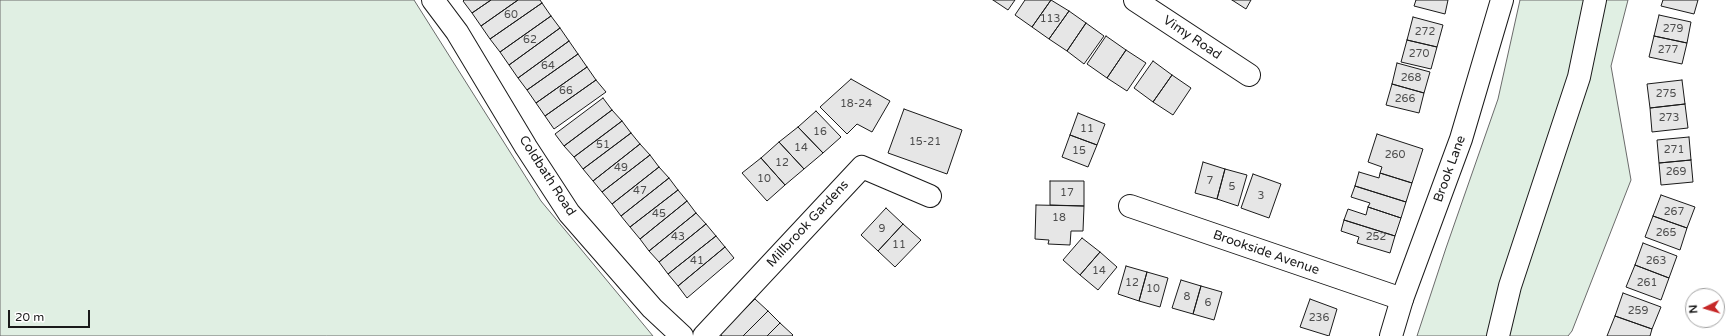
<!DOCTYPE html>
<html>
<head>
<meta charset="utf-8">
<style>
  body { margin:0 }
  #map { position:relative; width:1733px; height:336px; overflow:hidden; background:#fff; font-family:"Varela Round",sans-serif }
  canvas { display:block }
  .north { position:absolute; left:1685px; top:288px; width:40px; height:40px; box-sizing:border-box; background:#fff; border:1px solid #a3a3a3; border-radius:50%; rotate:265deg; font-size:11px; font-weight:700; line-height:16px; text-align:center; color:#1a1a1a }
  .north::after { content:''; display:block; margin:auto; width:14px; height:18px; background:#c62828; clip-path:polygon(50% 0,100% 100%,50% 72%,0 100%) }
  .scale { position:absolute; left:8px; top:310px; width:82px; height:18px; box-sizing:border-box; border:2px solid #1a1a1a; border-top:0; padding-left:5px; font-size:12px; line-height:14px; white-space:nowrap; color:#1a1a1a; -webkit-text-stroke:3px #fff; paint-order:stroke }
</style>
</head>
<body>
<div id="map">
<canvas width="1733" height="336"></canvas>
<div class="north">N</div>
<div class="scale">20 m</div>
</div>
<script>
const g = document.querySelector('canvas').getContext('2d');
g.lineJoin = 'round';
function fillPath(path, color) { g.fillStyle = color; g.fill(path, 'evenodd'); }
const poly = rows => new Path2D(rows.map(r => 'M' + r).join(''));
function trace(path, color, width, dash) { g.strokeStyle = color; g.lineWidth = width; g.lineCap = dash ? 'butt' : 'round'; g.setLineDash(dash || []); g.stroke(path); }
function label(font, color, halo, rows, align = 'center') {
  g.font = font + ' "Varela Round",sans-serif'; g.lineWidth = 3; g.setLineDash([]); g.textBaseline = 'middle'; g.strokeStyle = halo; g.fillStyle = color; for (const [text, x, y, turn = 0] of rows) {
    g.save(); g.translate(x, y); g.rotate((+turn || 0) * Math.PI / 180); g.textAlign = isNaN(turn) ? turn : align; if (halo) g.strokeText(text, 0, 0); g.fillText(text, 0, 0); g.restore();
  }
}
const green = poly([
  [0,0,414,0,541,201,653,336,0,336,0,0],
  [1520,0,1628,0,1611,66,1631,180,1572,331,1568,336,1417,336,1446,248,1498,99,1520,0]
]);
const building = poly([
  [464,0,491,0,472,13,463,1,464,0],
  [491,0,518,0,481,26,472,13,491,0],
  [518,0,540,0,542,3,490,39,481,26,518,0],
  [993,0,1015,0,1008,10,993,0],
  [1025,0,1051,0,1032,27,1015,15,1025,0],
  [1051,0,1069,11,1049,39,1032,27,1051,0],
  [1232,0,1251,0,1246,9,1232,0],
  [1416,0,1448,0,1445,14,1414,6,1416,0],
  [1663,0,1698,0,1694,14,1661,6,1663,0],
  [542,3,551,16,500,52,490,39,542,3],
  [1069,11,1086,23,1067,51,1049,39,1069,11],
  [1659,15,1691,22,1687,43,1654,36,1659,15],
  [551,16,560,28,509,65,500,52,551,16],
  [1413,17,1443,25,1437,47,1407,40,1413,17],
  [1086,23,1104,36,1084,64,1067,51,1086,23],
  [560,28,569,41,518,78,509,65,560,28],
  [1106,36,1126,50,1107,78,1087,64,1106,36],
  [1654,36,1687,43,1682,64,1649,57,1654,36],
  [1407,40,1437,47,1431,69,1401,62,1407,40],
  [569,41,578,54,527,90,518,78,569,41],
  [1126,50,1146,63,1127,91,1107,78,1126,50],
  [578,54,587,67,536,103,527,90,578,54],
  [1153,61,1172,75,1153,102,1134,88,1153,61],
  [1397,63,1430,72,1424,93,1392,84,1397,63],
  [587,67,596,80,545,116,536,103,587,67],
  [1172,75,1191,88,1173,115,1153,102,1172,75],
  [851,79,890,101,872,132,857,124,847,134,820,107,851,79],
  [596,80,606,92,554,129,545,116,596,80],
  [1682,80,1685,104,1650,108,1647,84,1682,80],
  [1392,84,1424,93,1419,113,1386,105,1392,84],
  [603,98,612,110,564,146,555,134,603,98],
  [1685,104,1688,128,1652,132,1650,108,1685,104],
  [904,109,962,130,947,174,888,153,904,109],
  [612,110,622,121,574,157,564,146,612,110],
  [816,111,841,137,823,153,798,127,816,111],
  [1078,113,1105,124,1097,145,1070,135,1078,113],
  [622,121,631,133,583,169,574,157,622,121],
  [798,127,823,153,804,169,779,142,798,127],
  [631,133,640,144,593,181,583,169,631,133],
  [1377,134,1423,149,1412,183,1380,173,1382,167,1368,162,1377,134],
  [1070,135,1097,145,1088,167,1062,157,1070,135],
  [1689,137,1691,160,1659,163,1657,140,1689,137],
  [779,142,804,169,785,185,761,158,779,142],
  [640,144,650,155,602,192,593,181,640,144],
  [650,155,659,167,612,204,602,192,650,155],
  [761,158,785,185,767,201,742,173,761,158],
  [1691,160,1693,182,1661,185,1659,163,1691,160],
  [1203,162,1225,169,1217,199,1195,193,1203,162],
  [659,167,669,178,621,216,612,204,659,167],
  [1225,169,1247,175,1238,206,1217,199,1225,169],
  [1359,172,1379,178,1380,173,1412,183,1406,202,1355,186,1359,172],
  [1253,174,1281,184,1269,218,1241,208,1253,174],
  [669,178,678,190,630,227,621,216,669,178],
  [1050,181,1084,181,1084,206,1050,205,1050,181],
  [1355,186,1406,202,1401,218,1368,207,1370,203,1351,197,1355,186],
  [678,190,687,201,640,239,630,227,678,190],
  [1661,195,1695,207,1687,228,1653,216,1661,195],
  [687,201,696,213,649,251,640,239,687,201],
  [1036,205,1084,206,1083,231,1071,231,1070,245,1048,244,1049,240,1035,239,1036,205],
  [1368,207,1401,218,1395,236,1344,220,1348,209,1366,215,1368,207],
  [886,208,903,224,878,251,861,235,886,208],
  [696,213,706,224,659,262,649,251,696,213],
  [1653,216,1687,228,1680,250,1645,237,1653,216],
  [1344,220,1395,236,1390,253,1357,243,1359,237,1341,231,1344,220],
  [706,224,716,236,668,274,659,262,706,224],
  [903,224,921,240,895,267,878,251,903,224],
  [716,236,725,247,678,286,668,274,716,236],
  [1082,238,1100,252,1080,275,1063,260,1082,238],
  [1643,243,1677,256,1669,278,1635,265,1643,243],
  [725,247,734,258,687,298,678,286,725,247],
  [1100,252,1117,267,1098,290,1080,275,1100,252],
  [1635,265,1669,278,1661,300,1626,287,1635,265],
  [1126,266,1147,272,1139,301,1118,294,1126,266],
  [1147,272,1168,278,1160,307,1139,301,1147,272],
  [1181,280,1201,286,1193,314,1172,308,1181,280],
  [1201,286,1222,292,1214,320,1193,314,1201,286],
  [1623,293,1661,307,1652,329,1615,316,1623,293],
  [755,299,768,311,743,336,722,336,720,334,755,299],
  [1310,299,1337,309,1329,336,1300,327,1310,299],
  [768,311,780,323,767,336,743,336,768,311],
  [1615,316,1652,329,1650,336,1607,336,1615,316],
  [780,323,793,335,792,336,767,336,780,323]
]);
const street = poly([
  [1135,0,1249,75],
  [1130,206,1402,299],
  [704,336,862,167,930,196],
  [1498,336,1510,286,1579,77,1595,0]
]);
const secondary = poly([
  [433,0,457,32,526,147,569,213,652,308,682,336]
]);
const primary = poly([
  [1391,336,1402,299,1461,139,1502,0]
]);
const numberNames = [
  ["60",511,15],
  ["113",1050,19],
  ["279",1673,29],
  ["272",1425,32],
  ["62",530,40],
  ["277",1668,50],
  ["270",1419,54],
  ["64",548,66],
  ["268",1411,78],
  ["66",566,91],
  ["275",1666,94],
  ["266",1405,99],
  ["18-24",856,104],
  ["273",1669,118],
  ["11",1087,129],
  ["16",820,132],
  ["15-21",925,142],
  ["51",603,145],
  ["14",801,148],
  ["271",1674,150],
  ["15",1079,151],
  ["260",1395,155],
  ["12",782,163],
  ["49",621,168],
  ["269",1676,172],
  ["10",764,179],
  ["7",1210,181],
  ["5",1232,187],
  ["47",640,191],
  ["17",1067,193],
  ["3",1261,196],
  ["267",1674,212],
  ["45",659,214],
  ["18",1059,218],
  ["9",882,229],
  ["265",1666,233],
  ["43",678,237],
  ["252",1376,237],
  ["11",899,245],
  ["41",697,261],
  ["263",1656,261],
  ["14",1099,271],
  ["12",1132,283],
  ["261",1647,283],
  ["10",1153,289],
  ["8",1187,297],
  ["6",1208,303],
  ["259",1638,311],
  ["236",1319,318]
];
const streetNames = [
  ["Vimy Road",1192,38,34],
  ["Brook Lane",1450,169,-70],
  ["Coldbath Road",547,176,57],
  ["Millbrook Gardens",808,224,-47],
  ["Brookside Avenue",1266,253,19]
];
fillPath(green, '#e0efe3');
trace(green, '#6a6a6a', 1);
fillPath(building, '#e6e6e6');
trace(building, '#1a1a1a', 1);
trace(street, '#1a1a1a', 24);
trace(secondary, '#1a1a1a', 24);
trace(primary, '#1a1a1a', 24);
trace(street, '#fff', 22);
trace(secondary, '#fff', 22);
trace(primary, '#fff', 22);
label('11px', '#4d4d4d', null, numberNames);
label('13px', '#1a1a1a', '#fff', streetNames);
</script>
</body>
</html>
